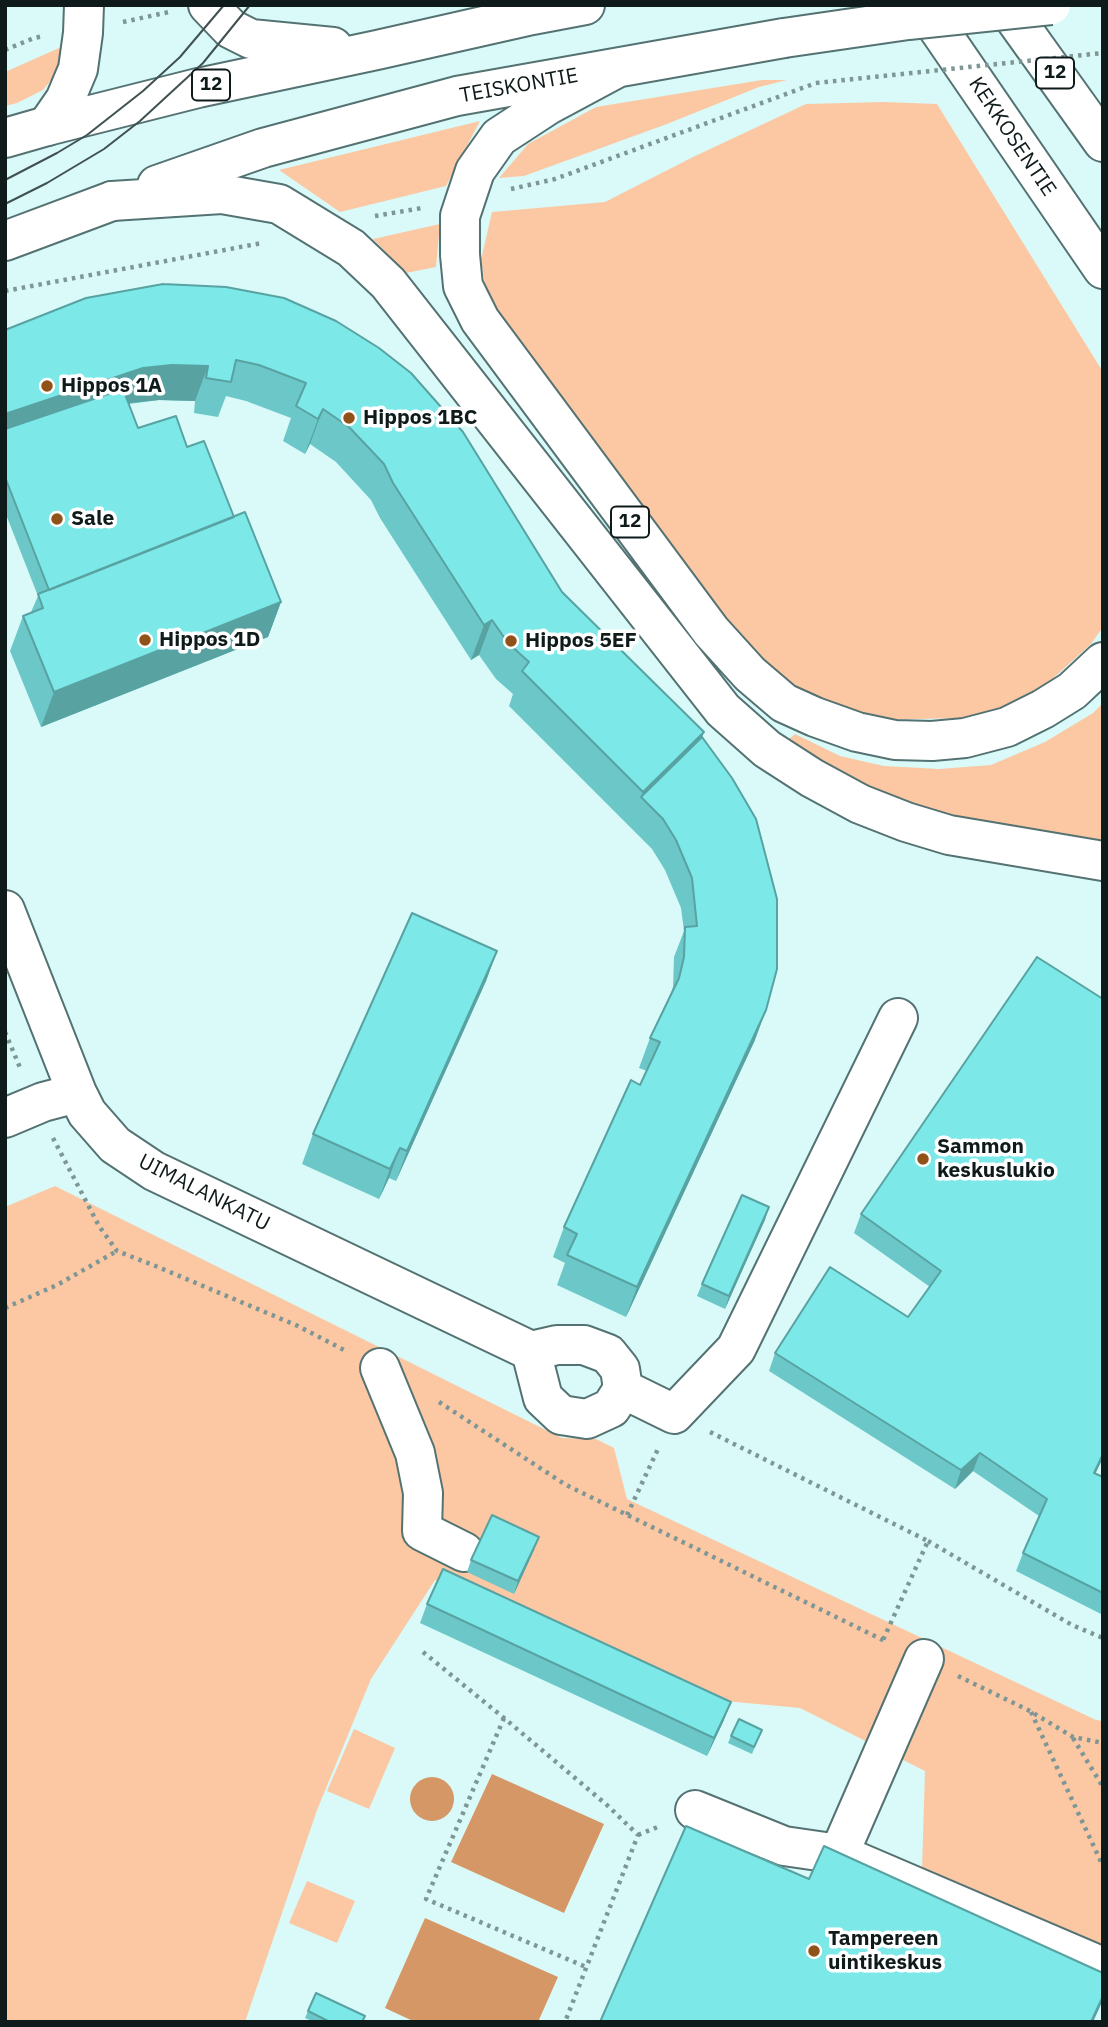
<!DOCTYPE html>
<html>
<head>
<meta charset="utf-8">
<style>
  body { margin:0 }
  #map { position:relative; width:1108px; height:2027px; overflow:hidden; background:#d9faf9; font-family:"IBM Plex Sans",sans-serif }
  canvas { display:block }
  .frame { position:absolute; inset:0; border:7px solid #0f1a1a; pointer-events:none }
</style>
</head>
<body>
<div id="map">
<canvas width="1108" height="2027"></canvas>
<div class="frame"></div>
</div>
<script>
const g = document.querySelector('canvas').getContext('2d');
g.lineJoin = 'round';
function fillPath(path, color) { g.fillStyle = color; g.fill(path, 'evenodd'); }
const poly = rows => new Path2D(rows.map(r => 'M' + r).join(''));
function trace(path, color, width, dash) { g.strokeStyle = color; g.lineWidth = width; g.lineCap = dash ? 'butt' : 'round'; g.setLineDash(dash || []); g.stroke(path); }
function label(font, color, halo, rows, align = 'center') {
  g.font = font + ' "IBM Plex Sans",sans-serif'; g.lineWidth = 7; g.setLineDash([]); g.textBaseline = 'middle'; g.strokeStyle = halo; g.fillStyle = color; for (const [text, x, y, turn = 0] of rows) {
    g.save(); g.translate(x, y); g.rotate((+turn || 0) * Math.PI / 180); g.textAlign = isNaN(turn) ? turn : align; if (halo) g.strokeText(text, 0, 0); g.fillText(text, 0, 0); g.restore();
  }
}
const green = poly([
  [66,45,61,68,43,90,17,103,5,106,5,72],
  [762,80,787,80,759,87,667,124,524,176,499,178,528,144,596,107],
  [884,102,937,104,1103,372,1103,627,1091,644,1029,700,964,718,869,720,806,694,775,674,732,630,487,298,481,260,492,212,605,202,693,157,806,104],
  [480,121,446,186,340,212,279,170],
  [440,224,436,267,406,273,373,239],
  [1103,703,1103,841,931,814,869,793,782,745,795,734,840,756,884,766,939,769,991,765,1045,742,1093,713],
  [55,1186,562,1438,596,1439,614,1448,627,1499,1096,1720,1103,1721,1103,1953,922,1870,925,1771,800,1708,714,1700,435,1580,371,1679,317,1810,245,2022,5,2022,5,1207],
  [354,1729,395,1748,369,1809,327,1791],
  [307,1881,355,1901,337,1943,289,1923]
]);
const water = poly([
  [492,1774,604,1824,564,1913,451,1862],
  '410 1799a22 22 0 1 1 44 0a22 22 0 1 1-44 0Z',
  [425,1918,558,1977,538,2022,415,2022,385,2008]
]);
const path = poly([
  [123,22,169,12],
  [5,50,34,38,44,36],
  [511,189,555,179,816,83],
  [375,216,422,208],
  [5,291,262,243],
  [5,1032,21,1070],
  [53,1138,99,1226,117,1251,158,1267,298,1326,346,1351],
  [5,1308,57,1285,117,1251],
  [439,1402,566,1485,887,1642],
  [710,1432,928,1541,883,1640],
  [627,1515,658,1449],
  [928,1541,1072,1625,1103,1638],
  [423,1652,504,1718,607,1805,638,1835,565,2022],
  [958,1676,1030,1711,1073,1737,1103,1743],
  [1031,1712,1103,1866],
  [504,1718,426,1899,586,1967],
  [1073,1738,1103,1787],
  [638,1835,660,1826]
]);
const minor = poly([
  [5,910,77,1093,87,1113,115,1145,154,1171,531,1351,557,1345,584,1345,608,1354,620,1369,623,1389,611,1408,587,1419,561,1415,543,1398,531,1351],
  [5,1118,43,1102,77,1093],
  [380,1368,415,1453,423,1493,422,1531,464,1552],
  [623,1389,674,1414,736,1349,898,1018],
  [695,1810,784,1846,839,1854,1103,1967],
  [839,1854,924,1659]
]);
const major = poly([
  [5,138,47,126],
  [5,241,112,201]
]);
const highway = poly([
  [208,5,231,29,251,39,333,47],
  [922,5,1103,269],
  [1005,5,1103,142],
  [617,68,548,105,499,137,475,171,460,216,460,255,463,286,480,320,711,631,750,674,784,703,815,717,857,732,895,740,932,741,965,738,1007,727,1043,709,1072,691,1103,662],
  [47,126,198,88,377,50,532,15,585,5],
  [47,126,65,100,78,69,83,33,84,5],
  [157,185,263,148,457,96,784,38],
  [112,201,222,194,279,204,351,248,388,283,723,710,767,749,812,778,860,804,906,822,949,835,1103,861]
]);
const tram = poly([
  [5,180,57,153,87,135,143,91,180,57,224,5],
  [5,204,47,183,104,149,140,121,203,63,250,5]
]);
const pathBridge = poly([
  [816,83,1103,53]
]);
const highwayBridge = poly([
  [784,38,908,20,1051,5]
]);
const wall = poly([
  [226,287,562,592,704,732,702,737,755,1040,626,1317,557,1285,565,1263,553,1257,564,1227,640,1085,647,1071,639,1068,650,1038,671,993,673,987,674,957,684,931,681,908,665,870,652,849,509,706,513,694,496,679,479,655,471,660,380,518,371,500,336,462,310,444,305,454,283,441,291,418,246,401,226,396,218,417,194,413,195,401,159,400,129,404,138,428,187,447,234,517,281,602,268,637,41,727,10,651,23,616,31,612,38,596,5,512,5,330],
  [497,951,486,981,396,1181,389,1178,379,1199,302,1164,313,1134],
  [1037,957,1095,1474,1103,1477,1103,1615,1016,1571,1023,1553,1039,1516,973,1471,955,1489,769,1371,775,1353,908,1317,930,1287,854,1233,861,1214],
  [769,1207,725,1309,697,1296,702,1284],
  [534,1550,514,1594,467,1572,471,1560],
  [427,1604,724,1720,707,1756,420,1623],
  [762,1730,752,1754,728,1743,731,1736],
  [308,2011,363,2022,314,2022,305,2018]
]);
const shadedWall = poly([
  [172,365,208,366,195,401,159,400,130,403,5,445,5,414,143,368],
  [323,409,310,444,305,454,318,419],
  [281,602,268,637,41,727,54,692],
  [492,620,479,655,471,660,484,625],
  [704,732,691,767,641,797,643,792],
  [497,951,486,981,396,1181,407,1151],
  [766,1010,755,1040,626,1317,637,1287],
  [400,1148,389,1178,379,1199,390,1169],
  [769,1207,765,1220,725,1309,729,1296],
  [980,1453,973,1471,955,1489,961,1470],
  [1103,1454,1103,1458,1087,1491,1094,1473],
  [539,1537,534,1550,514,1594,518,1581],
  [731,1702,724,1720,707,1756,714,1738],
  [1103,1996,1103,2000,1093,2022,1091,2022]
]);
const building = poly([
  [163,284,226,287,284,298,336,321,379,348,411,373,463,432,562,592,704,732,643,792,522,671,529,662,508,643,492,620,484,625,393,483,384,464,349,427,323,409,318,419,296,406,306,383,259,365,236,360,231,382,206,378,208,366,172,365,143,368,5,414,5,330,86,298,163,284],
  [123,389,138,428,176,416,187,447,204,441,234,517,49,590,5,477,5,429,123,389],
  [245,512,281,602,54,692,23,616,43,608,38,594,245,512],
  [702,737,732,778,756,819,777,899,777,969,766,1010,637,1287,567,1255,577,1234,564,1227,631,1080,640,1085,660,1042,650,1038,679,978,684,957,685,927,697,926,692,878,676,840,663,819,641,797,702,737],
  [412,913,497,951,407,1151,400,1148,390,1169,313,1134,412,913],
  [1037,957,1103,999,1103,1454,1094,1473,1103,1477,1103,1593,1023,1553,1047,1499,980,1453,961,1470,775,1353,830,1267,908,1317,941,1271,861,1214,1037,957],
  [742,1195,769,1207,729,1296,702,1284,742,1195],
  [492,1515,539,1537,518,1581,471,1560,492,1515],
  [443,1569,731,1702,714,1738,427,1604,443,1569],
  [739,1719,762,1730,754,1747,731,1736,739,1719],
  [686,1826,809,1879,824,1846,1103,1973,1103,1996,1091,2022,600,2022,686,1826],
  [316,1993,365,2016,362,2022,330,2022,308,2011,316,1993]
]);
const markers = [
  [47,386,7,"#905218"],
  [349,418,7,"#905218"],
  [57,519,7,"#905218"],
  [145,640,7,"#905218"],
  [511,641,7,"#905218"],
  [923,1159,7,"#905218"],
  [814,1951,7,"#905218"]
];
const shields = [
  [1055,73,38],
  [211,85,38],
  [630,522,38]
];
const shieldNames = [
  ["12",1055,73],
  ["12",211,85],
  ["12",630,522]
];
const streetNames = [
  ["TEISKONTIE",519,86,-10],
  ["KEKKOSENTIE",1012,137,56],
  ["UIMALANKATU",204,1193,27]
];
const poiNames = [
  ["Hippos 1A",61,386],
  ["Hippos 1BC",363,418],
  ["Sale",71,519],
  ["Hippos 1D",159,640],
  ["Hippos 5EF",525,641],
  ["Sammon",937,1147],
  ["keskuslukio",937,1171],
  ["Tampereen",828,1939],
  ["uintikeskus",828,1963]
];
fillPath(green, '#fbc8a3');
fillPath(water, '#d69766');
trace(minor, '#557272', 42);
trace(major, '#557272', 42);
trace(highway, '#557272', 42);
trace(path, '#7e9695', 4.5, [3.5, 5]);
trace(minor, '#fff', 38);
trace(major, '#fff', 38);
trace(highway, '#fff', 38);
trace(tram, '#415151', 2);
trace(highwayBridge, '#557272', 42, []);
trace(pathBridge, '#7e9695', 4.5, [3.5, 5]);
trace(highwayBridge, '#fff', 38);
fillPath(wall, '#6cc8c8');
fillPath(shadedWall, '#58a2a2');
fillPath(building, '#7de8e8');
trace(building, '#58a2a2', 2);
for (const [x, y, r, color] of markers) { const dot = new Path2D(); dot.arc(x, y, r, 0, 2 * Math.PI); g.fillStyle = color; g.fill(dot); trace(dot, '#fff', 2.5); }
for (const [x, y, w] of shields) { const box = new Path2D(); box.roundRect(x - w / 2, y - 15.5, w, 31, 5); g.fillStyle = '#fff'; g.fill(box); trace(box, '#0f1a1a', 2); }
label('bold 19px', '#0f1a1a', null, shieldNames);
label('21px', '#0f1a1a', '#fff', streetNames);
label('bold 21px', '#0f1a1a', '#fff', poiNames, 'left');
</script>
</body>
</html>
